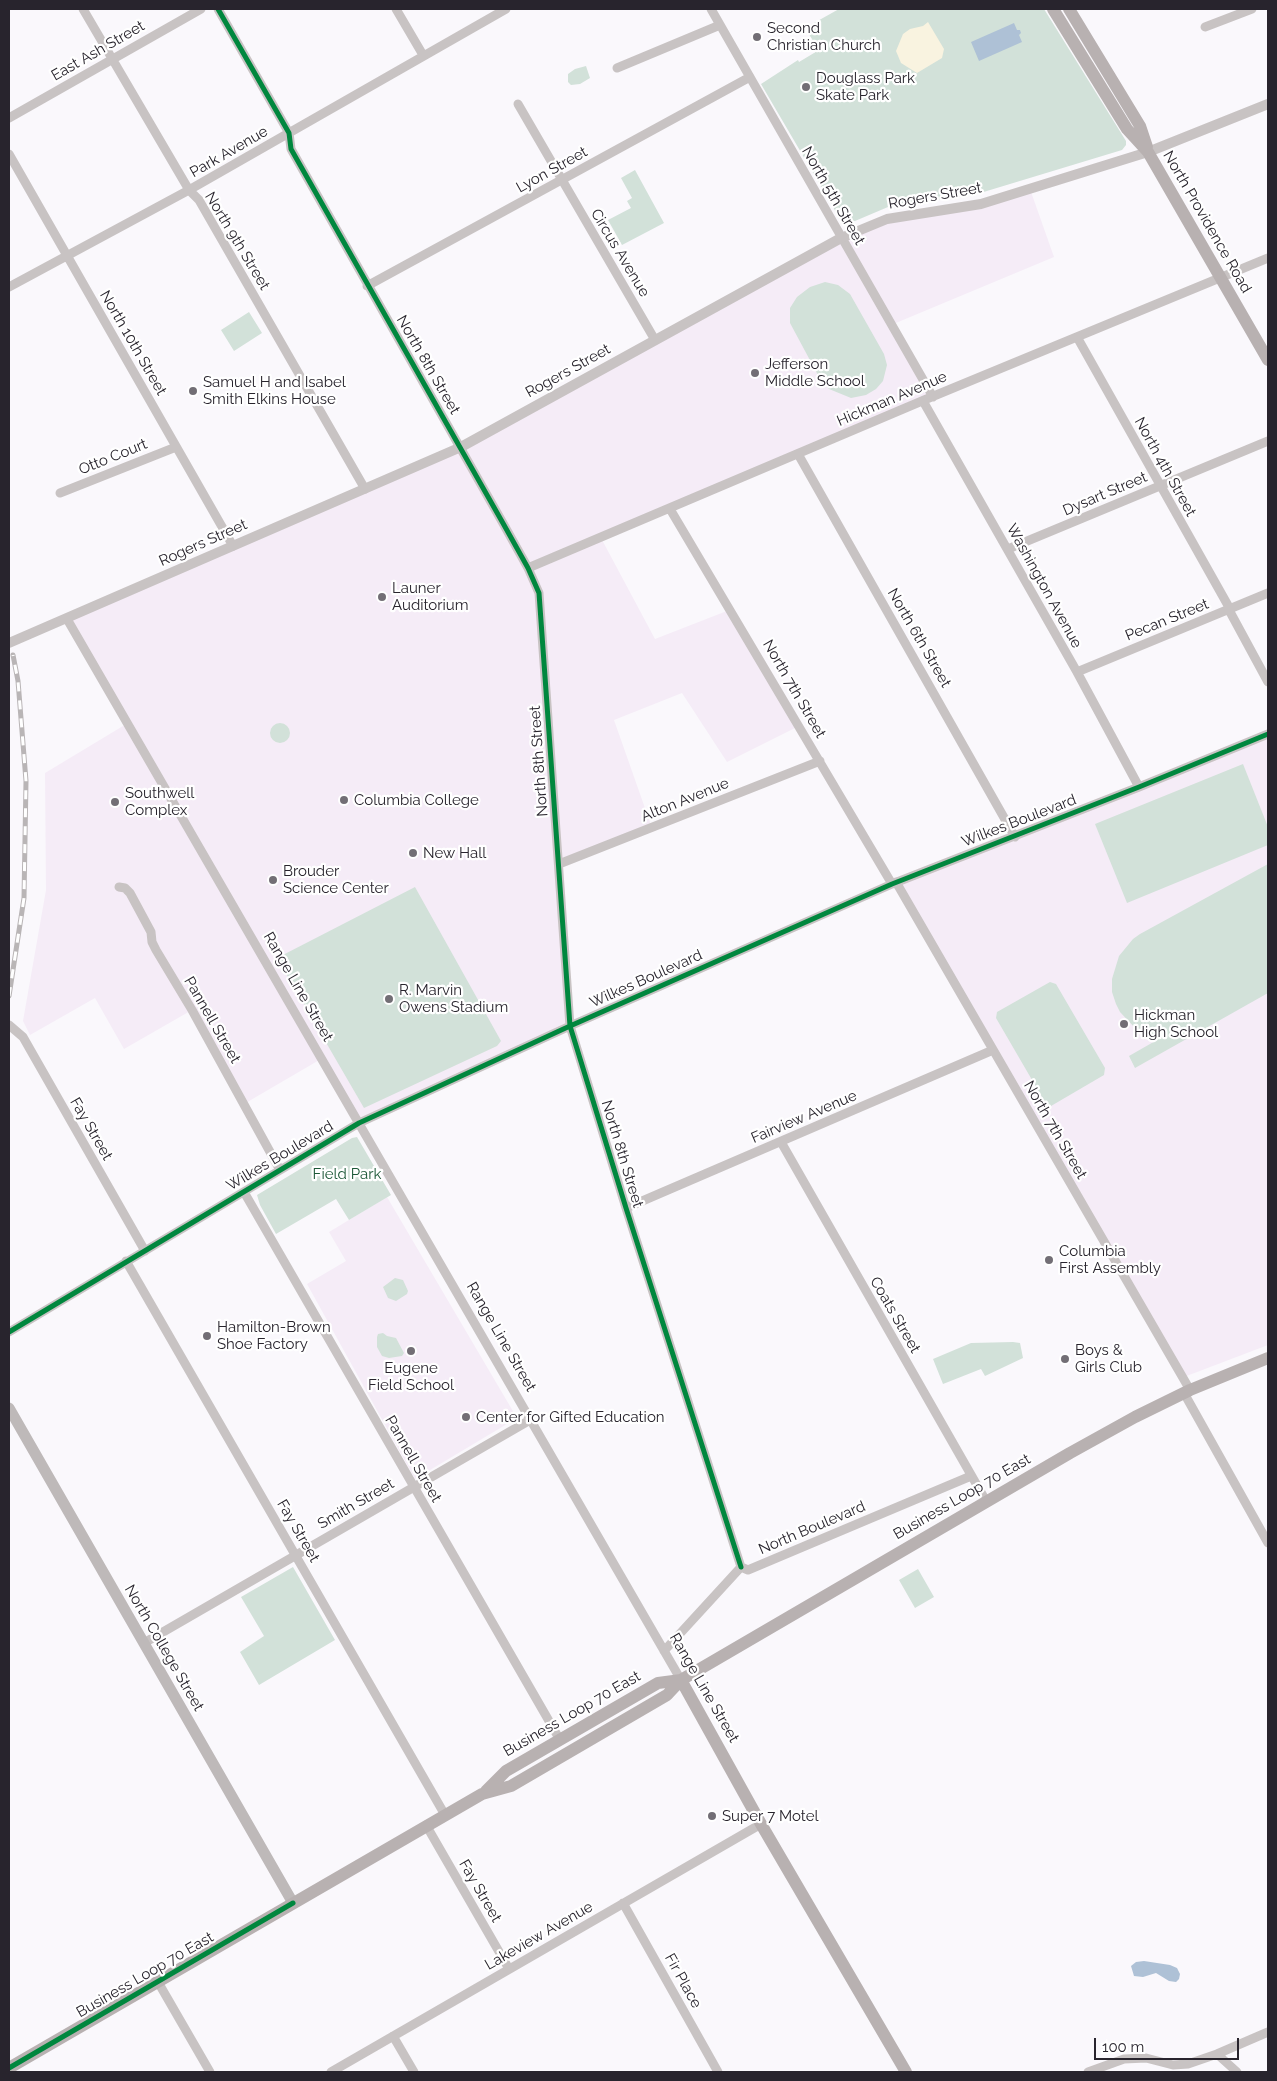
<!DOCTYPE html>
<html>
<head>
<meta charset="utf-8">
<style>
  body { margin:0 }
  #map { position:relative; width:1277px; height:2081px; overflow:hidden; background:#faf8fc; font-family:Raleway,sans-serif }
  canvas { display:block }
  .frame { position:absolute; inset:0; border:10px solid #28242d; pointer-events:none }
  .scale { position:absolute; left:1094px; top:2038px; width:145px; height:22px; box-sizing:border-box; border:2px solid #28242d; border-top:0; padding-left:6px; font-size:15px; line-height:18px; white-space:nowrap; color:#28242d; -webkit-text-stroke:4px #fff; paint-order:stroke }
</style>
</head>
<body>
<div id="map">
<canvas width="1277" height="2081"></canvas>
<div class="frame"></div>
<div class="scale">100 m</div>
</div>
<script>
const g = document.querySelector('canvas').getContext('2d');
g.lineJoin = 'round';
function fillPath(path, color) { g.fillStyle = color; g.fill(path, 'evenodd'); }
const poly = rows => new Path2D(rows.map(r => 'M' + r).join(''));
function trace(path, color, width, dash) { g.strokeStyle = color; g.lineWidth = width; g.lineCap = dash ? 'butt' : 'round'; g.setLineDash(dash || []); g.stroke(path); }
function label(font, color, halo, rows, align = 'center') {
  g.font = font + ' Raleway,sans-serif'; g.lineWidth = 4.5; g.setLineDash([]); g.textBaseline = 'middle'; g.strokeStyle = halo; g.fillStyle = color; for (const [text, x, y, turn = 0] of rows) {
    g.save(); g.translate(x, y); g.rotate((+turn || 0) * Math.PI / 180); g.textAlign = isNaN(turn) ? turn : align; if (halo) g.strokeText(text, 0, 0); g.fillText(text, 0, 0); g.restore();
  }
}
const education = poly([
  [1030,189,1054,257,891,325,930,401,601,538,655,639,732,609,799,726,727,762,682,693,614,720,652,828,559,864,570,1026,359,1123,321,1059,244,1104,192,1010,124,1049,95,998,30,1035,23,1021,46,890,45,773,128,723,67,619,461,447,655,340,887,219],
  [1268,732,1268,1345,1184,1377,898,883],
  [387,1197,517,1418,415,1479,307,1284,346,1261,329,1232]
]);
const green = poly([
  [839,9,1044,9,1126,141,1126,145,1122,150,977,194,888,207,855,221,844,222,840,219,761,84,798,60,799,62,819,50,805,28],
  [586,66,590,78,580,84,571,85,568,82,568,74,575,69],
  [635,170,664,223,622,245,608,220,631,208,627,201,632,198,621,178],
  [825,282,838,285,850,294,884,354,887,365,883,381,876,389,866,395,851,398,829,389,819,377,790,323,790,308,797,297,810,287],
  [249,312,262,333,234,351,221,330],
  '270 733a10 10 0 1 1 20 0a10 10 0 1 1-20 0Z',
  [1243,764,1268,827,1268,845,1127,903,1095,824],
  [1268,864,1268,993,1135,1068,1129,1056,1157,1040,1136,1029,1120,1012,1116,1004,1112,992,1112,979,1119,956,1133,939,1140,934],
  [415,887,501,1041,497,1046,364,1108,277,958],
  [1050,982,1056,984,1105,1068,1104,1075,1051,1106,1046,1104,996,1018,997,1012],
  [357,1137,391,1195,349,1220,336,1199,276,1234,260,1205,257,1195,352,1138],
  [395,1278,403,1280,408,1291,407,1294,396,1301,388,1298,383,1287],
  [383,1333,387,1336,396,1338,404,1353,402,1356,389,1358,382,1356,377,1347,377,1337,378,1334],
  [1013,1342,1020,1343,1023,1358,985,1376,981,1369,943,1384,933,1359,971,1343],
  [293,1567,335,1640,259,1685,240,1652,264,1636,241,1597],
  [918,1569,934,1597,915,1608,899,1580]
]);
const sand = poly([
  [928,22,944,49,942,58,917,73,901,63,896,51,903,34,910,29,923,26]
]);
const water = poly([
  [1014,23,1017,30,1020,30,1021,33,1019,35,1022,42,979,61,971,42],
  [1144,1961,1170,1965,1177,1968,1180,1974,1179,1979,1176,1982,1169,1981,1156,1973,1143,1977,1134,1976,1131,1966,1136,1962]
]);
const minor = poly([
  [83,9,189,190,199,200,365,489],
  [218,9,289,133,291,149,504,525,528,568,539,593,570,1026,626,1208,741,1567],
  [396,9,423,55],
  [711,9,933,397],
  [1205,27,1252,9],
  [617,68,720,25],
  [518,104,655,340],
  [9,118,201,9],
  [9,154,233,546],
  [367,286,750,77],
  [9,287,189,190,506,9],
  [1077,337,1230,609],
  [923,401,1077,672,1139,787],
  [798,454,1015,837],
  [60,493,176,447],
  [670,509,892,884],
  [1008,549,1268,441],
  [528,568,929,398,1268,258],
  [1229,610,1268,682],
  [67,619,681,1680],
  [1077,672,1268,593],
  [559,864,820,761],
  [896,882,1190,1390],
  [119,887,125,888,130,893,151,932,152,942,156,950,192,1010,280,1170],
  [9,1025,23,1037,145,1251],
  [781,1142,986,1501],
  [244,1192,560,1740],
  [626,1208,993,1050],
  [126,1261,445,1815],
  [9,1332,359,1123,570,1026,892,884,1139,787,1268,734],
  [1184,1393,1268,1543],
  [144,1643,530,1420],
  [664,1651,741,1567,748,1570,971,1476],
  [426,1825,509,1969],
  [623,1903,718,2072],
  [158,1982,210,2072],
  [393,2036,414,2072],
  [1217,2054,1237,2072],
  [331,2072,761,1824],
  [1088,2072,1124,2059,1146,2058,1173,2065,1188,2064,1217,2054,1268,2032]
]);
const tertiary = poly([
  [9,643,461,447,841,238,887,219,981,204,1148,152,1268,104]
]);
const secondary = poly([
  [9,1408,293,1903]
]);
const primary = poly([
  [1053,9,1127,129,1148,152,1268,360],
  [1069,9,1140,126,1147,147],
  [681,1680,761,1824,906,2072],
  [486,1791,506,1771,658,1683,681,1680],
  [9,2068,482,1794,511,1786,667,1695,681,1680,1070,1453,1135,1417,1190,1390,1268,1358]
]);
const rail = poly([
  [9,996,24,898,26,781,18,681,13,655]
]);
const cycleway = poly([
  [218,9,289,133,291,149,504,525,528,568,539,593,570,1026,626,1208,741,1567],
  [9,1332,359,1123,570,1026,892,884,1139,787,1268,734],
  [9,2068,293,1903]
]);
const markers = [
  [757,37,5,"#726e75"],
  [806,87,5,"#726e75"],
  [755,373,5,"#726e75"],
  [193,391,5,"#726e75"],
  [382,597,5,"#726e75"],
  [344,800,5,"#726e75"],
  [115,802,5,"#726e75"],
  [413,853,5,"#726e75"],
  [273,880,5,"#726e75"],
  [389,999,5,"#726e75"],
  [1124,1024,5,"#726e75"],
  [1049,1260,5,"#726e75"],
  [207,1336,5,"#726e75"],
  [411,1351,5,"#726e75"],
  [1065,1359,5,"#726e75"],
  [466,1417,5,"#726e75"],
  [712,1816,5,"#726e75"]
];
const poiNames = [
  ["Second",767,28],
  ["Christian Church",767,45],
  ["Douglass Park",816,78],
  ["Skate Park",816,95],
  ["Jefferson",765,364],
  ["Middle School",765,381],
  ["Samuel H and Isabel",203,382],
  ["Smith Elkins House",203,399],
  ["Launer",392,588],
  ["Auditorium",392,605],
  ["Southwell",125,793],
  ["Complex",125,810],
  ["Columbia College",354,800],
  ["New Hall",423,853],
  ["Brouder",283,871],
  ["Science Center",283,888],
  ["R. Marvin",399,990],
  ["Owens Stadium",399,1007],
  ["Hickman",1134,1015],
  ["High School",1134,1032],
  ["Columbia",1059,1251],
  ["First Assembly",1059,1268],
  ["Hamilton-Brown",217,1327],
  ["Shoe Factory",217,1344],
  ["Boys &",1075,1350],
  ["Girls Club",1075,1367],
  ["Eugene",411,1368,"center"],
  ["Field School",411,1385,"center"],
  ["Center for Gifted Education",476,1417],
  ["Super 7 Motel",722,1816]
];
const streetNames = [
  ["East Ash Street",98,51,-30],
  ["Park Avenue",229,152,-30],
  ["Lyon Street",552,170,-29],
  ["North 5th Street",833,196,60],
  ["Rogers Street",935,196,-10],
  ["North Providence Road",1207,222,60],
  ["North 9th Street",237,241,59],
  ["Circus Avenue",620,253,59],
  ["North 10th Street",133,343,60],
  ["North 8th Street",428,365,60],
  ["Rogers Street",568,371,-29],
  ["Hickman Avenue",892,399,-23],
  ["Otto Court",113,457,-22],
  ["North 4th Street",1165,467,61],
  ["Dysart Street",1105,494,-23],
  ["Rogers Street",203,543,-24],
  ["Washington Avenue",1044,586,61],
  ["Pecan Street",1167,620,-22],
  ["North 6th Street",919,638,60],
  ["North 7th Street",794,689,60],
  ["North 8th Street",539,761,-94],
  ["Alton Avenue",685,800,-22],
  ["Wilkes Boulevard",1019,821,-21],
  ["Wilkes Boulevard",646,979,-24],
  ["Range Line Street",298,987,60],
  ["Pannell Street",212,1020,60],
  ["Fairview Avenue",804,1117,-23],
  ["Fay Street",91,1129,60],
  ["North 7th Street",1055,1130,60],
  ["North 8th Street",622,1154,73],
  ["Wilkes Boulevard",280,1156,-31],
  ["Coats Street",895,1315,60],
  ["Range Line Street",501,1337,60],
  ["Pannell Street",413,1459,60],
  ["Business Loop 70 East",962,1497,-30],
  ["Smith Street",356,1504,-30],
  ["North Boulevard",812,1528,-23],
  ["Fay Street",298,1531,60],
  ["North College Street",164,1648,60],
  ["Range Line Street",704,1688,60],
  ["Business Loop 70 East",572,1714,-30],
  ["Fay Street",480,1891,60],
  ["Lakeview Avenue",539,1936,-30],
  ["Business Loop 70 East",145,1975,-30],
  ["Fir Place",683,1981,61]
];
const parkNames = [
  ["Field Park",347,1174]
];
fillPath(education, '#f5ecf7');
fillPath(green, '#d2e1d9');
fillPath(sand, '#f9f3e0');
fillPath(water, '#aec1d6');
trace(minor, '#c8c3c3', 9);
trace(tertiary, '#c8c3c3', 10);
trace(secondary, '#beb9b9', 11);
trace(primary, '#b8b1b1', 12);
trace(rail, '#b9b5b6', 5);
trace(rail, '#fff', 3, [9]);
trace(cycleway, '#00873e', 5);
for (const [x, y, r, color] of markers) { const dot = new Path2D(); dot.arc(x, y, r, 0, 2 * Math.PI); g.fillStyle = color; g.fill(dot); trace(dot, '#fff', 2); }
label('15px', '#28242d', '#fff', poiNames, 'left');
label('15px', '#28242d', '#fff', streetNames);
label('15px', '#1c5737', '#fff', parkNames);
</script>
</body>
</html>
